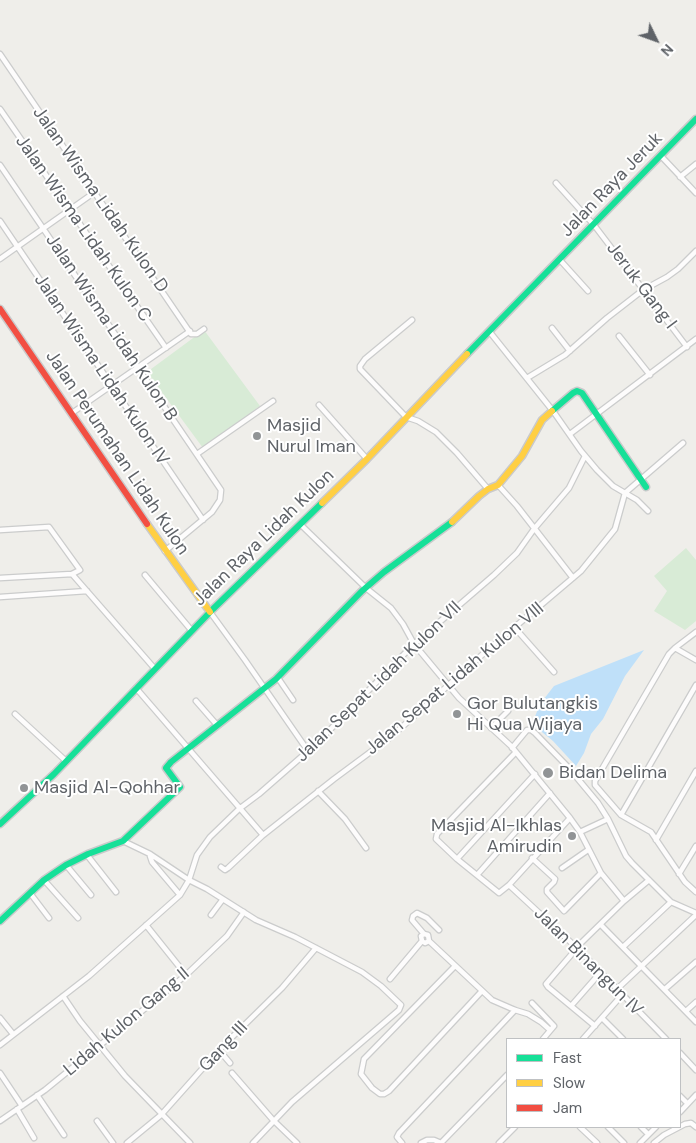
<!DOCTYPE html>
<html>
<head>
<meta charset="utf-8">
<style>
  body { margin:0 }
  #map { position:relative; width:696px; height:1143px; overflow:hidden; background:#efeeea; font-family:"DM Sans",sans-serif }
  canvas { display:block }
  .legend { position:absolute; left:506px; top:1038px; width:175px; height:90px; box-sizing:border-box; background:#fff; border:1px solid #bfc1c3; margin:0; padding:6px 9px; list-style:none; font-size:15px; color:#5f6368 }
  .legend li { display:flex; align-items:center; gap:10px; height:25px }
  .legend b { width:25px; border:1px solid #bfc1c3 }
  .north { position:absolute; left:631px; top:15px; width:50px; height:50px; -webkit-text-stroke:4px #fff; paint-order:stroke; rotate:132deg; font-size:14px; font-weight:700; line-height:20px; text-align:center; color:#5f6368 }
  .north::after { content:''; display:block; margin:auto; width:18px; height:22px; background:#5f6368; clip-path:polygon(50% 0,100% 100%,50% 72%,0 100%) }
</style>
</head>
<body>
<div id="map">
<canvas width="696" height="1143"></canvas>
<ul class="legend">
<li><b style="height:6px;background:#16e098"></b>Fast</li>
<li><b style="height:6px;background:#ffcf43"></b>Slow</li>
<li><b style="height:6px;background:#f24e42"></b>Jam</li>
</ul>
<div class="north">N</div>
</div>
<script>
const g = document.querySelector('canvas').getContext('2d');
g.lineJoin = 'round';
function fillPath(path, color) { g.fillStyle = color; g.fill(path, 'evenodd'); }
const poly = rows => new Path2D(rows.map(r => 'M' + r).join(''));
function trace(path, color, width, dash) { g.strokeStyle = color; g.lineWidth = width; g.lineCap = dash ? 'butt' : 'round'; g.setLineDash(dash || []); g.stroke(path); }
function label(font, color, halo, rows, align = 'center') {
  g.font = font + ' "DM Sans",sans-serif'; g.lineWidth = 4; g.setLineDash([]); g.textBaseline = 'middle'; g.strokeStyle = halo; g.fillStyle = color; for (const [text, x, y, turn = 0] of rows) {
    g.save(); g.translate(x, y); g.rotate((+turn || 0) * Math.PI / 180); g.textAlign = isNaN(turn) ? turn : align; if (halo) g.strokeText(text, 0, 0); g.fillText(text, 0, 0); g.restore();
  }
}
const green = poly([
  [204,330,260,406,203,448,147,372],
  [686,548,696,560,696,621,685,630,654,611,667,591,654,576]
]);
const water = poly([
  [644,650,625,676,603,719,591,734,584,753,576,766,553,741,532,724,540,704,554,686]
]);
const street = poly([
  [0,54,191,334,197,334,204,329],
  [0,109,166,348],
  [661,156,696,193],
  [0,165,221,490,220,500,212,512,165,551],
  [680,177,696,164],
  [556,183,594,225,687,347],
  [0,221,203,520],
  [0,259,95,192],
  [560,260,588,291],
  [412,320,365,359,360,366,360,369,406,417,418,421,436,432,457,453,488,489],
  [552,328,570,351],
  [489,331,553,411,581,451,597,470,613,486,637,500,648,511],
  [619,336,650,375],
  [527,378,565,355,607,318,643,290,667,277,678,269,696,251],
  [319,405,367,459],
  [72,413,190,331],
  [570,434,696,339],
  [197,454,273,401],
  [498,485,517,506,573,578],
  [300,524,366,588,391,608,403,624,414,644,459,698,511,746,570,818,580,832,601,873,624,901],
  [0,530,49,527,80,570,72,574,0,578],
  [72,574,155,669],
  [145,575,192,631],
  [0,597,87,591],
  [210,612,245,660,308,751],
  [515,628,554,672],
  [675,648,696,632],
  [696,660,675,648,669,654,595,781,595,785,621,815,651,832,685,882,696,892],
  [278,678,293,700],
  [136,688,263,835],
  [196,701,217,725],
  [15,714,66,761],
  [491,728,508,711],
  [512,748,527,730,531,730,535,733,568,767,598,803,608,819,626,856,632,863,671,902,696,913],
  [516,752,437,834,436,839,457,859,499,893,509,885,570,818],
  [318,791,345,819,366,848],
  [621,815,696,685],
  [580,832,608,819],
  [656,840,696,771],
  [123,841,150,854,189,880,207,889,256,920,295,937,362,972,381,986,401,1005,399,1010,292,1102,253,1143],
  [150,854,150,856,152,862,180,895],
  [87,855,116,892],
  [532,858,555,879,554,882,547,889,547,892,564,911,601,873],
  [457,859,535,774],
  [66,865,91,895],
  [221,867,225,870,228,868,262,836,334,779,392,736,483,654,581,571,615,529,625,493,683,443],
  [562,868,588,850],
  [679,874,696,846],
  [477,875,550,793],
  [44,880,78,918],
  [509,885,577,948,666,1039],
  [30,893,49,918],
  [211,915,223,899],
  [146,925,186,975],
  [601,925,696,1022],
  [424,934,412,920,413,916,417,913,427,918,439,930],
  [429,941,492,1000,515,1010,528,1014,541,1022,550,1030],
  [581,943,624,901,649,880],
  [623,947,671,902],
  [577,948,546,984,548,987,595,1026],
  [455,966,364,1059,361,1074,372,1088,380,1094,384,1094,389,1091,481,992],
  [390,979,422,941,421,936,424,934,428,935,429,941,425,943,422,941],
  [617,989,696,915],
  [665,989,696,962],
  [63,996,80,1021,125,1076,190,1143],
  [532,1003,554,1026,543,1039],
  [571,1006,600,973],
  [686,1011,696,1002],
  [0,1018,13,1034],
  [602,1018,623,1039],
  [583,1039,622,995],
  [0,1045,89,976,180,895,189,880,197,855,210,837,239,809,259,794,315,745,414,644,494,575,517,553,534,529,569,488,585,456],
  [219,1050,230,1063],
  [680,1053,696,1070],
  [0,1073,22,1106],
  [232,1073,273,1120,297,1143],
  [37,1095,64,1135],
  [680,1096,687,1103],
  [17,1109,34,1138],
  [680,1112,696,1095],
  [0,1121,45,1090,186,975,227,936,244,912],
  [97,1121,113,1143],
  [580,1127,597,1143],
  [608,1127,624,1143],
  [641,1127,648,1134],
  [127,1143,161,1115,219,1050,282,988,316,948],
  [402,1143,397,1137,399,1133,515,1010],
  [421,1143,427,1140,434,1140,441,1143],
  [441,1143,507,1075],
  [499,1143,515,1127],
  [640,1143,656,1127],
  [654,1143,664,1135,685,1124,691,1123,696,1127]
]);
const fast = poly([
  [467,354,696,119],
  [552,411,573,393,577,391,582,393,646,487],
  [0,824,54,774,213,609,322,503],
  [0,921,44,880,66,865,88,854,123,841,180,787,166,768,171,762,276,679,362,591,384,572,452,522]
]);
const slow = poly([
  [322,503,367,459,467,354],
  [452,522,479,496,488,489,498,485,522,456,542,420,552,411],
  [147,524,210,612]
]);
const jam = poly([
  [0,309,147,524]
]);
const markers = [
  [257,436,5,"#919496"],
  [457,714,5,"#919496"],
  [548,773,6,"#919496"],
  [24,788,5,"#919496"],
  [572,836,5,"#919496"]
];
const streetNames = [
  ["Jalan Raya Jeruk",612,185,-46],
  ["Jalan Wisma Lidah Kulon D",100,200,55],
  ["Jalan Wisma Lidah Kulon C",83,229,55],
  ["Jeruk Gang I",641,286,53],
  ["Jalan Wisma Lidah Kulon B",111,328,56],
  ["Jalan Wisma Lidah Kulon IV",101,370,56],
  ["Jalan Perumahan Lidah Kulon",117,453,56],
  ["Jalan Raya Lidah Kulon",264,538,-44],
  ["Jalan Sepat Lidah Kulon VIII",455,679,-40],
  ["Jalan Sepat Lidah Kulon VII",379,682,-44],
  ["Jalan Binangun IV",588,962,45],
  ["Lidah Kulon Gang II",127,1022,-40],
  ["Gang III",224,1047,-47]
];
const poiNames = [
  ["Masjid",267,426],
  ["Nurul Iman",267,447],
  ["Gor Bulutangkis",467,704],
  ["Hi Qua Wijaya",467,725],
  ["Bidan Delima",559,773],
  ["Masjid Al-Qohhar",34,788],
  ["Masjid Al-Ikhlas",562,826,"right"],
  ["Amirudin",562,847,"right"]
];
fillPath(green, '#d8ebd6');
fillPath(water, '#bfe0f9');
trace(street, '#cbcccc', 7);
trace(fast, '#cacacb', 9);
trace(slow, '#cacacb', 9);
trace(jam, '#cacacb', 9);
trace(street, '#fdfcfc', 4.5);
trace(fast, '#16e098', 6);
trace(slow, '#ffcf43', 6);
trace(jam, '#f24e42', 6);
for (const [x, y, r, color] of markers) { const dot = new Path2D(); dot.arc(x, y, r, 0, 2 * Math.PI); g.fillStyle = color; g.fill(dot); trace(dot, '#fff', 2); }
label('18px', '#5f6368', '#fff', streetNames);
label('18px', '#5f6368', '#fff', poiNames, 'left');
</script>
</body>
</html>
